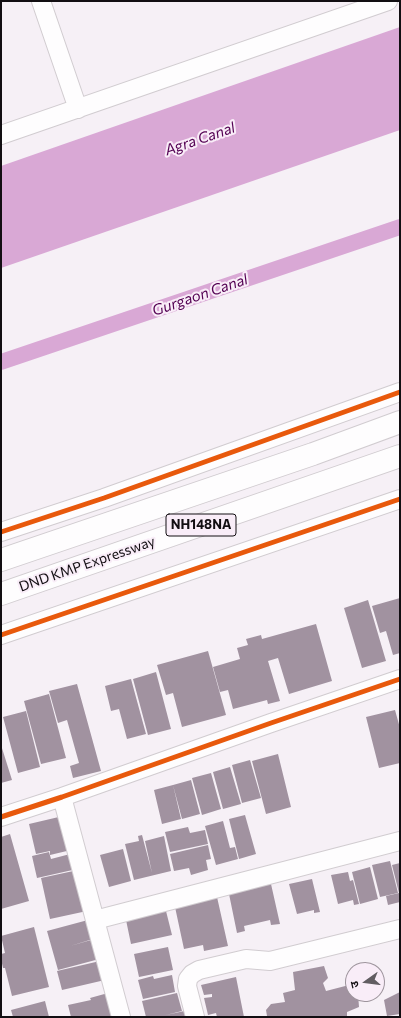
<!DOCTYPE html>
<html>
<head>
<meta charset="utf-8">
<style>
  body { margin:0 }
  #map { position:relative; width:401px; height:1018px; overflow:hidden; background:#f6f0f6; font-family:Commissioner,"Noto Sans Devanagari",sans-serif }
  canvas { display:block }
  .frame { position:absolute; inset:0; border:2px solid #120e12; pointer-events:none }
  .north { position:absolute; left:345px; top:962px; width:40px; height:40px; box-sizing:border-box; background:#f9edf8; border:1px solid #9d949c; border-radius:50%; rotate:256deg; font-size:11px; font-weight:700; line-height:16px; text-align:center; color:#120e12 }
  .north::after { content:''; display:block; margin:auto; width:14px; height:18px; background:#625d62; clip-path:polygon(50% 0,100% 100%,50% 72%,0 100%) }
</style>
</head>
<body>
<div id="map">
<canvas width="401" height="1018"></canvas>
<div class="frame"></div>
<div class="north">उ</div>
</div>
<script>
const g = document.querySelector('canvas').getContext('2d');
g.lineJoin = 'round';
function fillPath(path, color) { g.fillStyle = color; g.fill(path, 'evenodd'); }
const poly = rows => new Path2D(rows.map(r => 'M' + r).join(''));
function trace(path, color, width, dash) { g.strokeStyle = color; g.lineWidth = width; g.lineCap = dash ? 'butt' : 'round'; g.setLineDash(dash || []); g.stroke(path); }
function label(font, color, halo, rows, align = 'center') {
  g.font = font + ' Commissioner,sans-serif'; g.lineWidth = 4; g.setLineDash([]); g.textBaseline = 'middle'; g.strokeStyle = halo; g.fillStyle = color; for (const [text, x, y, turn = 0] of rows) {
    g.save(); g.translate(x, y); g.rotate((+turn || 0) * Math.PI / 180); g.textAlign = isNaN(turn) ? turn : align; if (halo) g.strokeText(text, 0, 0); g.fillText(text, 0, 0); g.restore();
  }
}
const water = poly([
  [400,27,400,130,1,268,1,166]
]);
const canal = poly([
  [1,362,400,227]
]);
const building = poly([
  [400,598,400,653,393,655,386,631,380,633,372,606],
  [368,600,386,661,362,668,344,608],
  [316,624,332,681,289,694,278,658,268,661,280,701,268,704,267,700,233,709,228,690,220,692,213,667,240,659,237,648,248,645,246,639,261,635,262,639],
  [208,651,226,715,182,727,173,693,166,695,157,665],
  [156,672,171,729,148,735,133,679],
  [131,679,146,734,127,739,119,709,111,711,105,686],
  [77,684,101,771,73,778,70,766,79,763,67,720,58,723,49,691],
  [49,694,66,758,41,764,24,701],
  [395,710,400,728,400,763,379,768,366,717],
  [26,711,40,767,18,773,3,717],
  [1,745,12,780,1,783],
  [278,754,291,807,266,814,252,761],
  [250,760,261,798,242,803,232,765],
  [230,767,241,804,223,809,213,772],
  [211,773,221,809,202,815,192,778],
  [191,780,200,814,182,819,173,785],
  [173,785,181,819,162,824,154,790],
  [245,815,256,854,239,859,229,819],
  [63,816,71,850,50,855,50,851,36,854,29,824],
  [223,821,230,848,235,847,238,859,216,865,205,826],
  [188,827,190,833,205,830,208,844,170,852,165,832],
  [10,834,29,901,1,909,1,837],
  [142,835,152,873,145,841,164,836,171,871,134,880,125,844,139,841,138,836],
  [208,845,211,859,206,860,208,870,191,875,189,868,174,871,170,854],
  [123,849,131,881,109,887,100,855],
  [49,852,51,859,74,853,77,869,37,878,32,856],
  [390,861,398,893,380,897,372,865],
  [400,863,400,902,388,905,386,896,399,893,392,865],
  [370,867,378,899,360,904,352,872],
  [78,870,87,911,50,919,41,878],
  [348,872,350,881,353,880,359,904,354,905,353,900,338,904,331,875],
  [312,879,320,912,314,913,314,910,297,914,289,884],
  [271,884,280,924,271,925,270,920,244,926,245,931,237,933,229,894],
  [217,897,228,946,204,951,203,945,184,949,175,907],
  [166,911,172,935,131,944,126,920],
  [88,920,93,939,70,946,98,938,103,958,58,970,47,931],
  [34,927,49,987,12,996,5,968,3,968,1,959,1,954,5,953,1,936],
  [168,947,173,970,139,977,134,954],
  [100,961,105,980,62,990,57,971],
  [324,966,328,978,323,983,326,991,353,984,353,994,358,994,359,1007,347,1012,347,1017,267,1016,266,1010,271,1004,285,1002,283,993,295,990,293,972],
  [172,975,175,992,143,999,138,980,153,976,154,979],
  [236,977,244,1017,217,1017,216,1013,208,1015,204,998,212,997,212,994,204,995,201,985],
  [400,992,400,1014,387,1016,384,1000],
  [108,993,114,1017,71,1017,68,1005,91,1000,90,998],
  [177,993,182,1011,166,1015,189,1010,191,1017,146,1017,142,1001],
  [45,1001,49,1017,13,1017,11,1010]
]);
const minor = poly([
  [41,1,78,109],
  [1,135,388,1],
  [1,532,104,498,400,392],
  [1,635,400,499],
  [62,797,121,1017],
  [1,817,62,797,271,723,400,679],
  [95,920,400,841],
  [195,1017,187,986,188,979,192,974,199,970,246,959,270,961,400,929]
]);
const highway = poly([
  [1,560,313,454,400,422],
  [1,594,400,456]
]);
const cycleway = poly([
  [1,532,104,498,400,392],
  [1,635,400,499],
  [1,817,62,797,271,723,400,679]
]);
const shields = [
  [201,525,70]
];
const shieldNames = [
  ["NH148NA",201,525]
];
const streetNames = [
  ["DND KMP Expressway",87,564,-19]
];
const waterNames = [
  ["Agra Canal",200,139,-19],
  ["Gurgaon Canal",200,295,-19]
];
fillPath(water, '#d9a8d5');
trace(canal, '#d9a8d5', 16);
fillPath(building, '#a192a0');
trace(minor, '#d1ccd0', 20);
trace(highway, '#d1ccd0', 24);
trace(minor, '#fefdfe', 18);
trace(highway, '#fefdfe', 22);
trace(cycleway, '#e8590c', 5);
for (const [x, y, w] of shields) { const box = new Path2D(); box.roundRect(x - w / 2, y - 11, w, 22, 3); g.fillStyle = '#f9edf8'; g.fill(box); trace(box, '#120e12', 1); }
label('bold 13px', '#120e12', null, shieldNames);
label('14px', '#120e12', '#f9edf8', streetNames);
label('italic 15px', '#530052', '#f9edf8', waterNames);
</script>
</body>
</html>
